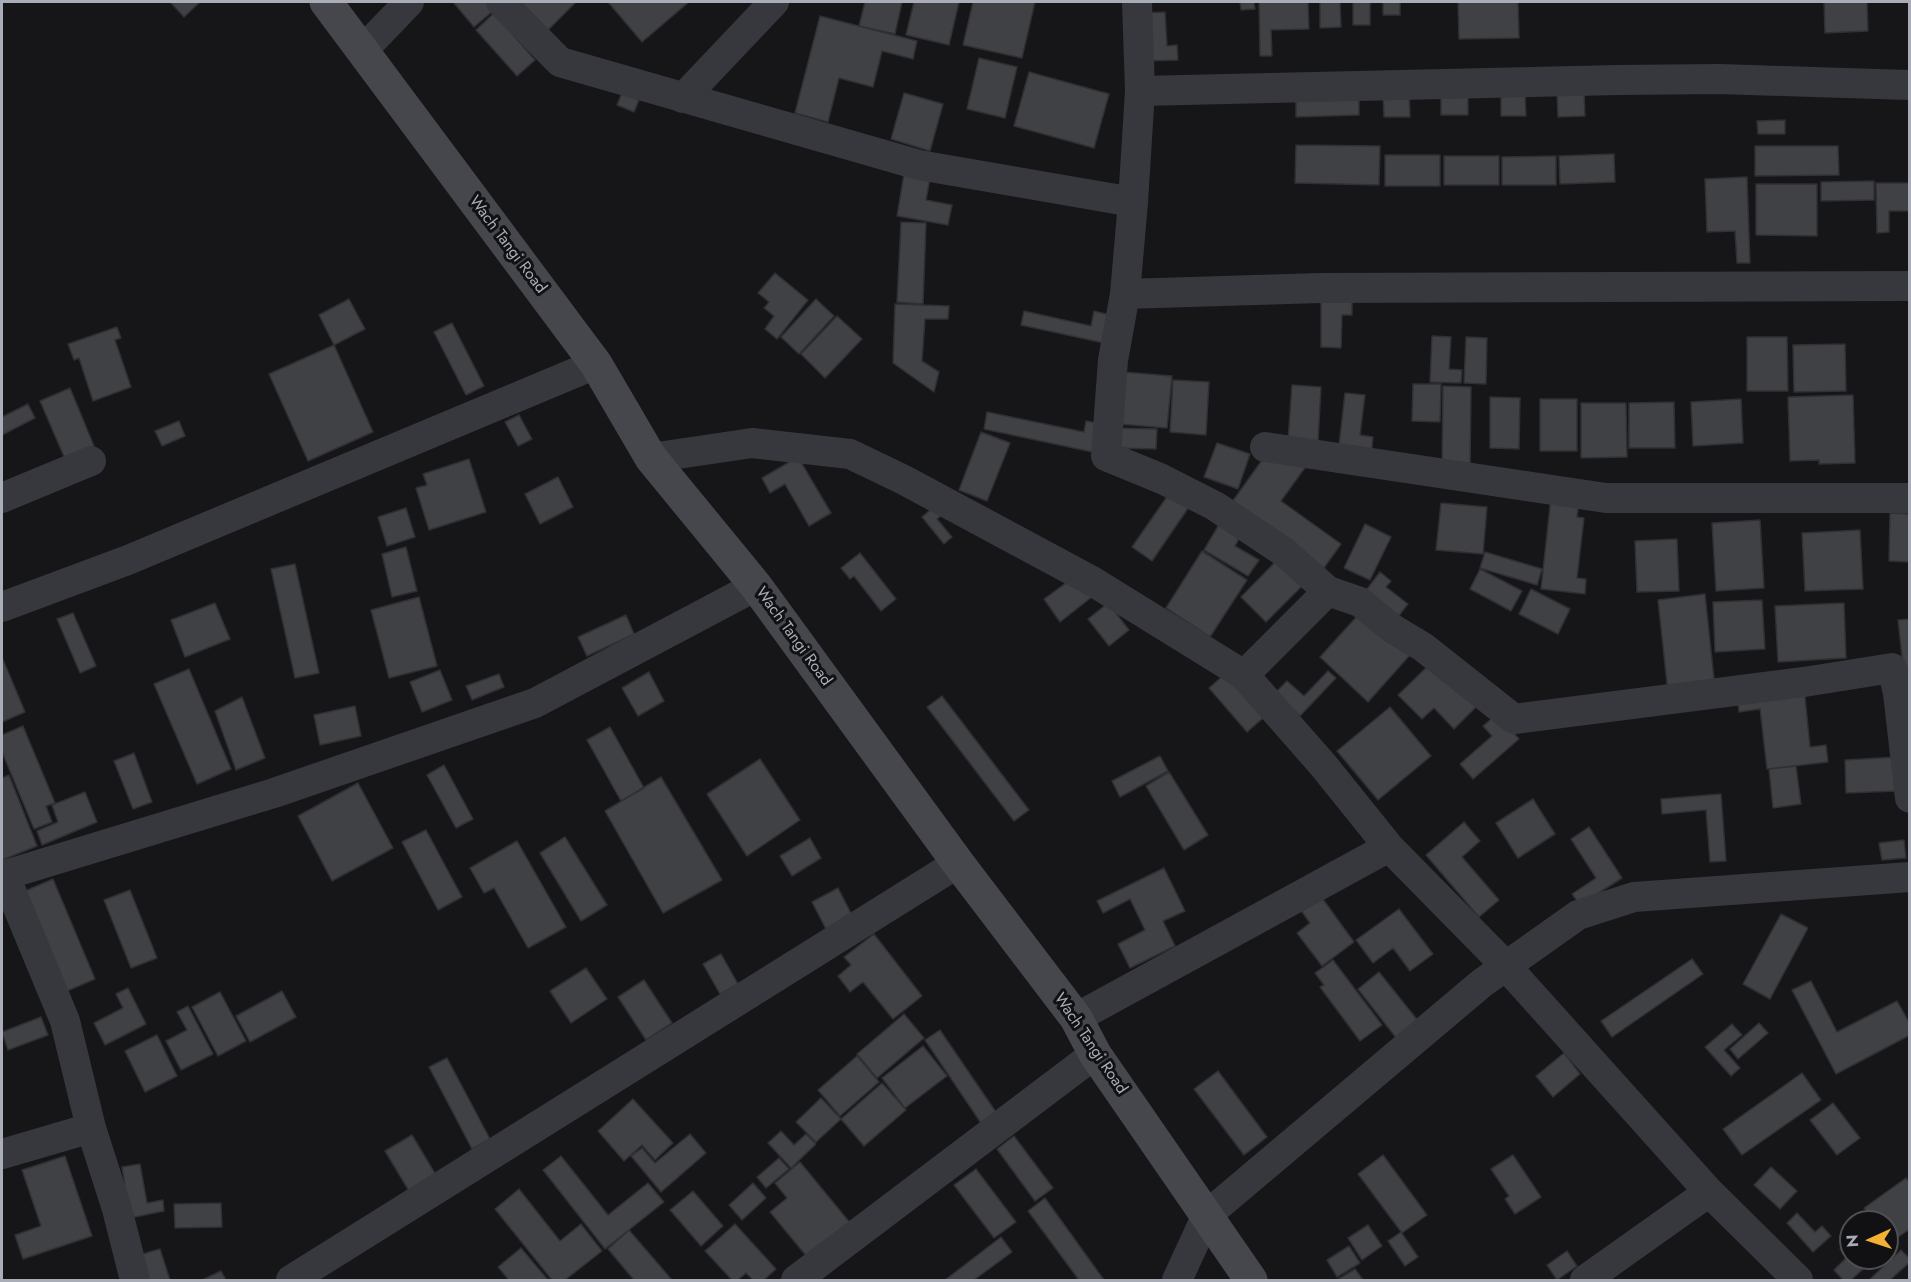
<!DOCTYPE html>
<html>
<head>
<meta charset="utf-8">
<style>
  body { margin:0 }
  #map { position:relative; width:1911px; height:1282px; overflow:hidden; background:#161618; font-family:Jost,sans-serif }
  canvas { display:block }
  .frame { position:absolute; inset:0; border:3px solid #a8adb8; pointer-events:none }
  .north { position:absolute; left:1839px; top:1210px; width:60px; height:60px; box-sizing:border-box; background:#111113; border:2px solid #4d4f55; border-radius:50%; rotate:267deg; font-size:16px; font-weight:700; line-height:24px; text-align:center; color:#a8adb8 }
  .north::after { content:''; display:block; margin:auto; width:21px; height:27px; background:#f2b134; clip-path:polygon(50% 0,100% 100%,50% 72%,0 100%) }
</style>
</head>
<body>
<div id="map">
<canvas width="1911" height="1282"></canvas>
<div class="frame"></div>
<div class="north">N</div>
</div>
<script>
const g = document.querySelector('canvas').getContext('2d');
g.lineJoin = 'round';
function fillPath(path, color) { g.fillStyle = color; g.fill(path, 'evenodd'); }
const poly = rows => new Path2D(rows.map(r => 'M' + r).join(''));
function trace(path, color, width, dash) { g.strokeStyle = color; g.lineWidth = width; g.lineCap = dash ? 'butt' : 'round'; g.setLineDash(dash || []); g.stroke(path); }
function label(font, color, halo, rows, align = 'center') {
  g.font = font + ' Jost,sans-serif'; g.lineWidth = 6; g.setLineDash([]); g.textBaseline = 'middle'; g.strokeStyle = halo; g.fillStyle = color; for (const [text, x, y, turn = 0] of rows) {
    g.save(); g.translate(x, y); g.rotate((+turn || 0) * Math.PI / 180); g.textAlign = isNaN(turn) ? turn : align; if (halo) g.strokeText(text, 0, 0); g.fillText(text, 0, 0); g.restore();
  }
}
const building = poly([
  [170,2,200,2,184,17,170,2],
  [453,2,487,2,494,10,474,27,453,2],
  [523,2,576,2,546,32,520,5,523,2],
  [608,2,689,2,642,42,608,2],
  [865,2,902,2,895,34,859,26,865,2],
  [914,2,959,2,949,45,906,35,914,2],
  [973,2,1035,2,1022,58,963,45,973,2],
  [1240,2,1254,2,1255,9,1241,10,1240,2],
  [1259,2,1308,2,1309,29,1271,30,1272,56,1260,56,1259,2],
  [1320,2,1340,2,1341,27,1320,28,1320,2],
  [1353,2,1370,2,1370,25,1353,25,1353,2],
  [1383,2,1400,2,1400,15,1383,15,1383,2],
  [1458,2,1518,2,1519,38,1459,39,1458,2],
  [1824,2,1867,2,1868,31,1825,33,1824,2],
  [1165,12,1167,46,1177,45,1178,60,1144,61,1142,13,1165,12],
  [494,13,535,60,517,76,476,30,494,13],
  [820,16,917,41,913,59,882,51,873,87,839,78,828,122,795,113,820,16],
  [979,58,1017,67,1005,118,967,109,979,58],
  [1029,72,1109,94,1094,148,1014,126,1029,72],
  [1409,92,1410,117,1384,117,1383,93,1409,92],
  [1501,92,1525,92,1526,116,1501,116,1501,92],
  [1584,92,1585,116,1558,117,1557,93,1584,92],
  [622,93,639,100,634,112,617,105,622,93],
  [904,93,943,104,930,151,891,139,904,93],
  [1468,93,1468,115,1441,115,1441,94,1468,93],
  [1359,95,1359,115,1296,117,1296,98,1359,95],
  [1785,120,1785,134,1758,134,1757,121,1785,120],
  [1296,145,1380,146,1379,185,1295,183,1296,145],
  [1755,146,1838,146,1839,175,1755,176,1755,146],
  [1614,154,1615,182,1560,184,1559,156,1614,154],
  [1385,155,1440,155,1440,186,1385,186,1385,155],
  [1444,156,1499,156,1499,185,1444,185,1444,156],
  [1556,156,1556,185,1502,185,1502,157,1556,156],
  [905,168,931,173,926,200,952,205,948,225,897,216,905,168],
  [1747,177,1750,263,1737,263,1735,231,1707,232,1705,179,1747,177],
  [1874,181,1874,200,1821,201,1821,182,1874,181],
  [1876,183,1910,183,1910,211,1889,211,1889,232,1877,233,1876,183],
  [1756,184,1817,184,1817,236,1756,235,1756,184],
  [901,222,926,223,923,304,897,302,901,222],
  [775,273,808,300,777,339,765,329,774,316,764,308,769,302,758,293,775,273],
  [349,299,365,329,334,345,319,315,349,299],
  [816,299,834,316,799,354,781,337,816,299],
  [1321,300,1352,300,1352,315,1342,315,1341,348,1321,347,1321,300],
  [895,304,949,306,948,319,925,319,922,361,939,372,934,392,893,363,895,304],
  [1024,311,1091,326,1094,311,1110,315,1104,343,1021,325,1024,311],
  [837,316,862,339,825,378,801,354,837,316],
  [452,323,484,386,466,395,434,332,452,323],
  [117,327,121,338,115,340,131,387,93,401,79,358,74,360,68,344,117,327],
  [1432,336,1451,337,1449,369,1462,370,1461,383,1430,382,1432,336],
  [1466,337,1487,338,1486,384,1464,383,1466,337],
  [1747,337,1787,337,1788,391,1747,391,1747,337],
  [1845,344,1846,391,1794,392,1793,345,1845,344],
  [334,345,373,432,308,461,269,374,334,345],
  [1123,372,1172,376,1167,428,1119,424,1123,372],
  [1173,380,1209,382,1206,435,1170,432,1173,380],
  [1413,384,1441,384,1440,422,1412,421,1413,384],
  [1292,385,1321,387,1318,442,1288,440,1292,385],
  [1443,386,1471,387,1470,469,1442,469,1443,386],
  [70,388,94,446,65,459,40,401,70,388],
  [1345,393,1365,395,1360,435,1373,437,1371,457,1338,454,1345,393],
  [1853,395,1855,463,1819,464,1819,460,1790,461,1788,397,1853,395],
  [1490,397,1520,398,1519,449,1490,448,1490,397],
  [1540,399,1577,399,1577,451,1540,451,1540,399],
  [1741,399,1743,443,1693,446,1691,402,1741,399],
  [1674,402,1675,448,1629,448,1629,403,1674,402],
  [1581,403,1626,403,1627,457,1581,458,1581,403],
  [28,404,35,418,2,435,2,417,28,404],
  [987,412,1084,432,1086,421,1104,424,1097,453,984,429,987,412],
  [519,415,532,439,518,446,505,422,519,415],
  [179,421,185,436,162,446,155,431,179,421],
  [1115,428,1157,429,1156,449,1114,448,1115,428],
  [981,432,1010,443,987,501,959,490,981,432],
  [1217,443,1250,454,1238,489,1204,477,1217,443],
  [1265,456,1309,462,1281,501,1341,544,1319,575,1227,509,1265,456],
  [798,457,831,513,809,526,785,484,770,493,762,478,798,457],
  [469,459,486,512,429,530,416,488,427,485,423,474,469,459],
  [558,477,573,507,540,524,525,494,558,477],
  [1173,488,1193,501,1152,561,1132,547,1173,488],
  [1551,497,1579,500,1577,517,1584,518,1577,578,1586,579,1585,594,1541,589,1551,497],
  [1441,503,1487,507,1483,554,1436,550,1441,503],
  [936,505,943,514,937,519,952,537,944,544,922,517,936,505],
  [406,508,415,537,387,546,378,517,406,508],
  [1890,513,1910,514,1910,562,1889,561,1890,513],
  [1224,516,1245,528,1235,546,1259,560,1248,576,1204,550,1224,516],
  [1760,520,1764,588,1716,591,1712,523,1760,520],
  [1365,524,1391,537,1370,580,1344,568,1365,524],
  [1860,530,1863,589,1805,591,1802,533,1860,530],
  [1677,539,1679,591,1637,592,1635,541,1677,539],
  [406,547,417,591,392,597,382,554,406,547],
  [1202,551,1247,580,1210,637,1166,608,1202,551],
  [1485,552,1542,569,1537,585,1480,568,1485,552],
  [860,553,896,599,881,611,854,576,850,579,841,568,860,553],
  [1282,555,1308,580,1266,622,1241,597,1282,555],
  [295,564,319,673,295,678,271,569,295,564],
  [1480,569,1522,591,1511,611,1470,589,1480,569],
  [1380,572,1391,581,1386,587,1408,604,1397,618,1364,593,1380,572],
  [1066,583,1093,596,1060,622,1044,599,1066,583],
  [1531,589,1570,609,1558,634,1519,614,1531,589],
  [1705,594,1715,688,1668,693,1658,600,1705,594],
  [419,597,437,666,389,678,371,610,419,597],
  [1762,600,1765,649,1715,652,1713,602,1762,600],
  [215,603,230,639,185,657,171,620,215,603],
  [1108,603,1129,630,1109,646,1088,619,1108,603],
  [1844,603,1846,658,1778,662,1775,606,1844,603],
  [73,613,96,666,80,673,57,619,73,613],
  [1359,614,1410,655,1368,702,1320,657,1359,614],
  [626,615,634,634,587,656,578,637,626,615],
  [1910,619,1910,729,1898,620,1910,619],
  [2,657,25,712,2,722,2,657],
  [1432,662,1476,707,1454,729,1434,708,1422,719,1398,695,1432,662],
  [189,669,231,769,197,784,154,684,189,669],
  [440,670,452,700,422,712,410,682,440,670],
  [1328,671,1336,678,1300,716,1275,693,1287,681,1304,696,1328,671],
  [649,672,664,701,638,716,622,688,649,672],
  [499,674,504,687,472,700,466,686,499,674],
  [1225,674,1263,718,1247,732,1209,688,1225,674],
  [1804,687,1810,747,1826,745,1828,762,1767,769,1760,709,1739,712,1737,695,1804,687],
  [942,696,1029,810,1014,821,927,707,942,696],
  [242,697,265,758,236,770,215,711,242,697],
  [355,706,361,736,320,745,314,715,355,706],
  [1390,707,1431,756,1378,800,1337,751,1390,707],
  [1497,714,1519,739,1473,779,1460,764,1492,736,1483,726,1497,714],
  [23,726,55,803,46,806,52,822,34,829,2,752,2,735,23,726],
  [610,727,644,788,621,801,587,740,610,727],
  [134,753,152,802,133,809,114,761,134,753],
  [1160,756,1168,771,1120,797,1112,781,1160,756],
  [1897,757,1898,791,1846,793,1845,760,1897,757],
  [760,759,800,820,747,856,707,794,760,759],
  [444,765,473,819,456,828,427,775,444,765],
  [1796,766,1801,804,1773,808,1769,769,1796,766],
  [1169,772,1208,835,1184,850,1146,786,1169,772],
  [9,775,37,846,2,860,2,778,9,775],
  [661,777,722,880,663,913,605,811,661,777],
  [358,783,393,848,332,881,298,816,358,783],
  [85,792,97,822,42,845,37,831,58,822,52,805,85,792],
  [1721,794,1726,861,1710,862,1706,810,1662,814,1661,799,1721,794],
  [1533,799,1555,834,1518,858,1496,823,1533,799],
  [1464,822,1480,841,1462,857,1499,900,1479,917,1426,855,1464,822],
  [1589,827,1622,878,1580,905,1572,894,1596,878,1571,839,1589,827],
  [426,830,462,897,438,910,402,842,426,830],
  [565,837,607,905,581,921,540,853,565,837],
  [810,838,821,858,792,876,780,856,810,838],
  [1904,840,1906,858,1882,860,1879,843,1904,840],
  [517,841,566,927,528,948,494,888,484,893,470,868,517,841],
  [1164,868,1185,911,1163,921,1175,946,1130,968,1118,944,1145,930,1130,899,1103,913,1097,901,1164,868],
  [53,879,95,979,67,991,25,891,53,879],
  [838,888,854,919,828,933,812,902,838,888],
  [130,890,157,958,131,968,104,900,130,890],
  [1320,895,1354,942,1322,966,1297,933,1310,923,1300,909,1320,895],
  [1399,909,1433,954,1410,971,1393,948,1373,963,1356,940,1399,909],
  [1781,914,1808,928,1770,999,1743,984,1781,914],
  [874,934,922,996,893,1019,863,982,850,992,838,976,851,965,844,957,874,934],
  [721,954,738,984,720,994,703,964,721,954],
  [1692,959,1703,974,1612,1037,1601,1021,1692,959],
  [1333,960,1382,1025,1360,1041,1320,987,1324,985,1315,973,1333,960],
  [586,968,607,999,571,1023,550,991,586,968],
  [1379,972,1419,1022,1397,1039,1358,989,1379,972],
  [644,980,672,1023,646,1040,618,997,644,980],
  [1811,981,1837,1032,1897,1001,1910,1024,1910,1035,1836,1074,1792,990,1811,981],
  [128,988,146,1024,105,1045,94,1023,123,1008,116,994,128,988],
  [282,991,296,1017,250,1042,236,1016,282,991],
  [220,992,246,1041,218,1056,192,1007,220,992],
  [188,1006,213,1054,181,1070,166,1041,187,1030,177,1012,188,1006],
  [904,1014,924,1038,877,1078,857,1054,904,1014],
  [41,1017,48,1035,8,1050,2,1032,41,1017],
  [1759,1023,1768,1033,1738,1059,1730,1049,1759,1023],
  [1732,1024,1742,1035,1724,1050,1740,1068,1731,1076,1705,1047,1732,1024],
  [940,1030,1000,1118,985,1129,925,1040,940,1030],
  [157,1035,177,1076,145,1092,125,1051,157,1035],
  [923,1046,947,1076,905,1108,882,1078,923,1046],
  [1564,1053,1580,1074,1553,1097,1536,1076,1564,1053],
  [857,1056,879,1082,840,1116,818,1090,857,1056],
  [447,1058,490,1139,472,1149,429,1067,447,1058],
  [1218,1071,1267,1137,1244,1155,1194,1089,1218,1071],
  [1802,1073,1821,1100,1742,1155,1723,1129,1802,1073],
  [882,1083,906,1110,864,1146,841,1119,882,1083],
  [821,1098,841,1119,816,1142,796,1122,821,1098],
  [633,1099,673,1143,655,1160,642,1145,624,1161,598,1131,633,1099],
  [1833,1103,1860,1138,1837,1155,1810,1120,1833,1103],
  [781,1131,794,1145,806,1134,816,1144,791,1168,768,1143,781,1131],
  [690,1134,706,1153,661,1192,631,1156,642,1148,655,1163,690,1134],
  [412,1135,439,1180,412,1196,385,1151,412,1135],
  [1014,1136,1053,1188,1035,1201,997,1149,1014,1136],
  [1383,1155,1427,1215,1402,1233,1358,1174,1383,1155],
  [1513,1155,1541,1197,1515,1214,1505,1199,1509,1196,1491,1169,1513,1155],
  [65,1156,92,1236,23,1259,15,1235,41,1226,22,1170,65,1156],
  [561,1156,608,1215,648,1183,664,1202,605,1249,543,1170,561,1156],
  [779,1158,789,1169,766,1188,757,1177,779,1158],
  [800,1162,851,1224,808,1258,770,1212,787,1198,775,1183,800,1162],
  [140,1164,147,1203,163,1200,164,1211,130,1218,122,1167,140,1164],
  [1771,1167,1797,1191,1780,1209,1754,1185,1771,1167],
  [976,1169,1016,1222,994,1238,954,1185,976,1169],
  [1906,1178,1910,1183,1910,1229,1898,1237,1892,1229,1887,1232,1887,1222,1874,1222,1864,1208,1906,1178],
  [753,1183,766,1198,742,1220,729,1205,753,1183],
  [519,1189,560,1241,581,1224,602,1251,565,1280,552,1280,495,1209,519,1189],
  [693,1191,723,1226,701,1246,670,1210,693,1191],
  [1045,1198,1104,1280,1079,1280,1028,1211,1045,1198],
  [221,1203,222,1227,175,1228,174,1204,221,1203],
  [1797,1213,1815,1232,1822,1226,1831,1236,1813,1252,1787,1223,1797,1213],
  [735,1224,776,1269,764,1280,753,1280,746,1273,738,1280,732,1280,705,1251,735,1224],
  [1368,1225,1382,1246,1362,1260,1348,1238,1368,1225],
  [629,1230,672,1280,634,1280,608,1249,629,1230],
  [1401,1232,1418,1257,1405,1266,1388,1241,1401,1232],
  [1001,1237,1012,1252,974,1280,945,1280,1001,1237],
  [1851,1239,1851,1258,1874,1259,1851,1280,1843,1280,1834,1270,1847,1257,1840,1249,1851,1239],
  [1349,1246,1360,1263,1337,1277,1327,1260,1349,1246],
  [521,1248,548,1280,509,1280,498,1267,521,1248],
  [160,1249,170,1280,147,1280,139,1255,160,1249],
  [1901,1250,1910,1259,1910,1262,1890,1280,1869,1280,1901,1250],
  [1567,1251,1577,1266,1557,1280,1547,1265,1567,1251],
  [1355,1269,1363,1280,1337,1280,1355,1269],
  [221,1271,226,1280,202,1280,221,1271]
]);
const street = poly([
  [501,2,560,62,919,165,1133,202],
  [1137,2,1140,91,1133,202,1125,294,1113,360,1106,456,1162,479,1215,506,1284,552,1328,591,1360,602,1393,629,1423,647,1514,719,1804,682,1892,668,1898,693,1910,798],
  [362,51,409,2],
  [1140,91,1618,80,1718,79,1910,85],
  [683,98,774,2],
  [1125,294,1321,288,1910,286],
  [1265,447,1606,498,1910,498],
  [651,458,752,443,850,454,904,480,1092,581,1244,675,1323,765,1389,847,1505,965,1709,1192,1798,1280],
  [2,498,91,461],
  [2,607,128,560,596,364],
  [1244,675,1328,591],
  [4,874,65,1021,91,1128,117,1209,135,1280],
  [2,876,274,793,535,703,756,586],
  [1076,1018,1389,847],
  [2,1154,91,1128],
  [291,1280,958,863],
  [796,1280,1095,1054],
  [1177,1280,1207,1215,1482,983,1578,915,1634,897,1910,877],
  [1585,1280,1709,1192]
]);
const secondary = poly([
  [326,2,596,364,651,458,756,586,958,863,1076,1018,1095,1054,1251,1280]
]);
const streetNames = [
  ["Wach Tangi Road",507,245,53],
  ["Wach Tangi Road",793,637,54],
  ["Wach Tangi Road",1090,1044,56]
];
fillPath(building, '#404145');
trace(building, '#303034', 1.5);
trace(street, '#37383d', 30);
trace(secondary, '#45474d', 33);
label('16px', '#a8adb8', '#111113', streetNames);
</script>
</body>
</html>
